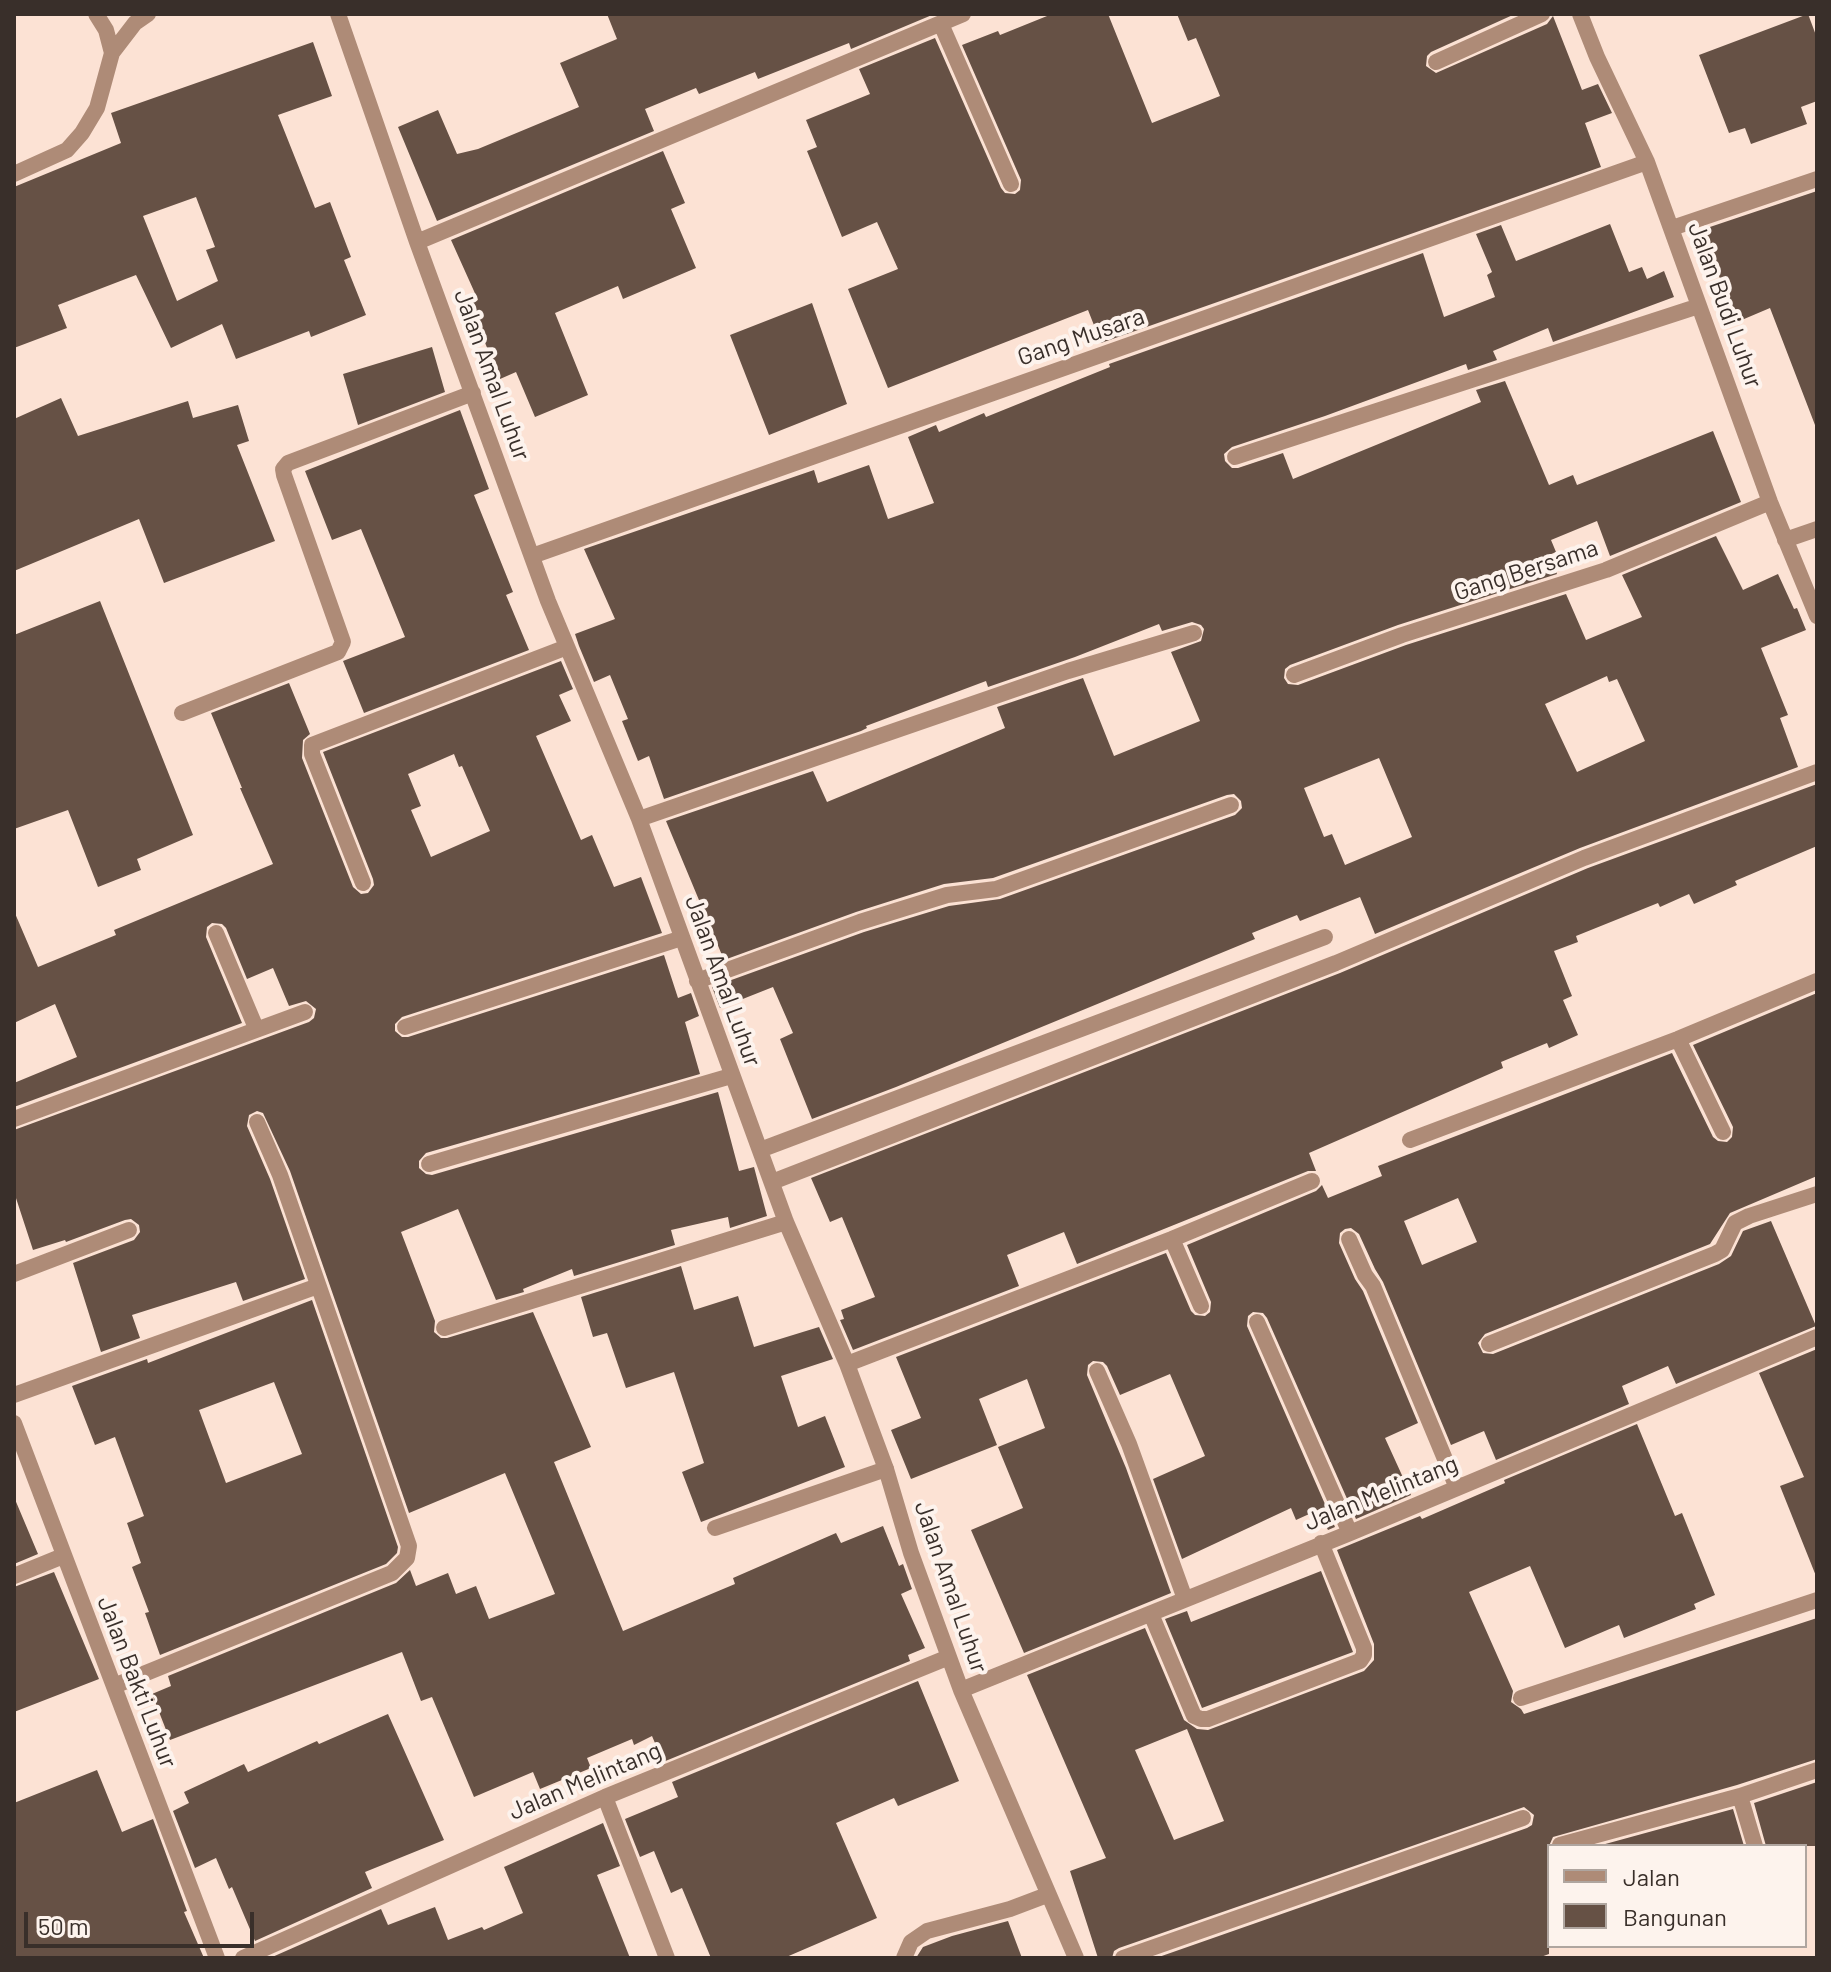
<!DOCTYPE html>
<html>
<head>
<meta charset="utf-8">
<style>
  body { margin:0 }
  #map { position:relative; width:1831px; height:1972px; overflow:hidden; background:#fce2d4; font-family:Barlow,sans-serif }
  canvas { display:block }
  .frame { position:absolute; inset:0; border:16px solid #392f2a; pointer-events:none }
  .legend { position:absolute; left:1547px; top:1844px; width:260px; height:104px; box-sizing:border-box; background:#fdf3ed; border:2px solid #afa59f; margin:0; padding:10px 14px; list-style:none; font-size:24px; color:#392f2a }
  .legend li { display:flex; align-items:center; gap:16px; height:40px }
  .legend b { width:40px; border:2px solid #afa59f }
  .scale { position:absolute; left:24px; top:1912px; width:230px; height:36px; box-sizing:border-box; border:4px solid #392f2a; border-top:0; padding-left:10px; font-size:24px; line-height:28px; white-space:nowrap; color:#392f2a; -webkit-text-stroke:6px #fdf3ed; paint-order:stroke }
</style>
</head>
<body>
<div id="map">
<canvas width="1831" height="1972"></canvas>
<div class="frame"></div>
<ul class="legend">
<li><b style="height:10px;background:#ae8b77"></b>Jalan</li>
<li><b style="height:22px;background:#665145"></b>Bangunan</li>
</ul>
<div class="scale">50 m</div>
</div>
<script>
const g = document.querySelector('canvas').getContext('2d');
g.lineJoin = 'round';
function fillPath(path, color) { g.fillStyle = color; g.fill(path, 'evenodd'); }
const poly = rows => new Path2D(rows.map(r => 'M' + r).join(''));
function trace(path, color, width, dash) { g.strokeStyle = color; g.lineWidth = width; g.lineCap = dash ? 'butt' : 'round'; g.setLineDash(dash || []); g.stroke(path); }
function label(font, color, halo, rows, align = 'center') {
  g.font = font + ' Barlow,sans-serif'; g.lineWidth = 8; g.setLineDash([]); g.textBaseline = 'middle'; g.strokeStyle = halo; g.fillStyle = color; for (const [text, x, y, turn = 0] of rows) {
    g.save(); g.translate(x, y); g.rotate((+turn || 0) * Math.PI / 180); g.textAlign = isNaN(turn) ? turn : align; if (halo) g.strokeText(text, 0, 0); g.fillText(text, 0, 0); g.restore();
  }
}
const building = poly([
  [607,14,931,14,932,15,851,49,849,43,758,79,755,72,699,94,696,88,645,109,654,131,437,221,398,127,438,110,457,154,478,149,579,107,560,63,617,39],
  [1052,14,1108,14,1152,123,1220,96,1196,38,1188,41,1177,14,1515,14,1431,52,1427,56,1426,66,1436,73,1547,24,1553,16,1582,90,1598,84,1612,113,1585,123,1601,167,1101,343,1088,310,888,388,848,289,898,269,877,222,842,237,807,151,817,147,806,120,870,94,859,69,935,38,1001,188,1005,193,1015,194,1020,190,1021,180,962,45,998,31,1000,35],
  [1808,14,1817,38,1817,101,1801,107,1807,124,1751,144,1745,128,1729,133,1699,55],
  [313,42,332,96,278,115,315,208,330,202,351,257,344,260,366,315,311,337,309,331,236,359,222,324,171,348,136,275,58,305,67,328,14,348,14,187,121,143,111,113],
  [196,197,215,247,206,250,218,281,177,301,143,216],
  [663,151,685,203,671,209,696,268,623,299,618,286,555,313,588,395,535,417,516,372,500,379,469,304,478,300,451,240],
  [1817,191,1817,424,1815,425,1770,308,1737,322,1701,230],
  [1610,224,1629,272,1642,267,1647,279,1664,271,1674,297,1553,342,1548,328,1493,351,1497,360,1468,370,1466,364,1325,416,1232,447,1224,454,1225,461,1232,468,1238,468,1283,453,1293,479,1481,402,1476,390,1505,381,1549,485,1573,475,1577,485,1713,431,1741,502,1610,556,1597,521,1551,540,1556,552,1549,555,1557,574,1398,625,1290,665,1285,669,1284,678,1288,684,1298,685,1406,645,1566,594,1586,640,1642,617,1622,575,1716,536,1743,590,1778,574,1794,609,1797,608,1806,630,1761,648,1788,715,1780,718,1798,767,1580,848,1375,934,1360,897,1300,921,1297,915,1252,933,1255,939,896,1087,812,1119,780,1039,793,1033,773,987,720,1008,712,987,864,932,949,906,1000,899,1235,815,1242,808,1241,801,1234,794,1227,795,993,878,944,884,856,912,724,960,666,821,813,771,827,802,1005,728,997,707,1083,678,1114,756,1200,721,1171,652,1201,641,1204,629,1201,625,1192,622,1162,631,1159,624,1075,657,988,687,986,681,866,726,867,728,861,731,664,799,649,756,638,761,622,721,628,719,610,675,594,682,579,646,575,634,615,619,584,549,814,470,818,483,869,465,888,519,934,503,908,437,936,425,939,432,984,413,986,417,1110,367,1109,364,1423,253,1444,317,1495,297,1487,275,1492,272,1476,234,1501,225,1516,261],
  [1607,676,1609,682,1617,679,1645,741,1577,772,1545,704],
  [1379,758,1412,837,1345,865,1332,834,1324,837,1304,788],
  [812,303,847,404,769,435,730,335],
  [432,347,445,392,358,425,343,374],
  [61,398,78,436,188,401,193,418,238,405,249,441,237,445,275,541,164,583,139,519,14,571,14,419],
  [460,410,489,489,474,495,513,592,506,595,529,650,364,713,343,661,405,637,361,529,332,540,305,471],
  [100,601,193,835,137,859,141,870,98,887,68,810,14,829,14,635],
  [561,661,573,689,559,695,571,721,536,736,581,840,592,835,614,887,641,877,662,933,402,1017,395,1024,395,1031,402,1037,408,1037,664,955,678,998,691,993,699,1016,685,1022,700,1074,426,1153,419,1161,419,1168,426,1174,432,1175,718,1092,739,1171,754,1167,767,1216,730,1228,728,1217,671,1230,675,1245,574,1276,572,1269,523,1289,524,1292,496,1300,458,1209,401,1232,435,1321,434,1332,441,1338,447,1338,533,1312,591,1447,554,1462,623,1631,735,1584,733,1578,836,1533,841,1543,883,1526,899,1566,903,1564,912,1589,901,1594,925,1648,908,1655,910,1661,663,1762,652,1736,634,1745,632,1739,587,1758,591,1768,540,1789,533,1772,474,1797,432,1697,421,1701,402,1652,170,1740,152,1694,171,1686,168,1676,396,1583,410,1570,416,1586,448,1573,456,1594,476,1586,489,1619,555,1594,505,1473,409,1513,290,1171,263,1113,257,1111,249,1115,247,1126,270,1179,305,1279,243,1301,236,1282,132,1315,140,1338,101,1352,73,1263,134,1240,140,1232,139,1225,131,1219,125,1220,66,1242,65,1240,33,1250,14,1192,14,1130,309,1022,314,1018,316,1009,306,1001,289,1006,273,968,247,979,226,928,222,924,212,923,207,927,206,937,242,1023,14,1107,14,1083,77,1057,55,1004,14,1023,14,911,38,967,116,935,114,930,273,864,240,788,242,788,211,713,289,683,310,734,303,740,302,758,353,887,361,894,368,893,374,885,373,879,323,752],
  [454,754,459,767,462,766,490,831,431,857,411,810,421,806,408,774],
  [1817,784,1817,846,1735,881,1737,885,1694,904,1689,894,1660,907,1658,903,1576,936,1578,942,1554,951,1572,996,1563,1000,1578,1035,1549,1048,1547,1043,1501,1062,1503,1068,1309,1153,1316,1171,1308,1171,1077,1264,1064,1232,1007,1255,1019,1286,853,1350,840,1320,844,1319,841,1310,875,1297,842,1217,830,1222,811,1178,1340,973,1588,868],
  [1817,993,1817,1176,1730,1213,1710,1244,1485,1334,1478,1343,1483,1353,1493,1354,1719,1264,1731,1256,1743,1231,1771,1221,1816,1326,1676,1384,1668,1366,1622,1386,1629,1404,1496,1460,1484,1431,1451,1445,1383,1282,1375,1269,1359,1234,1351,1228,1345,1229,1340,1233,1339,1243,1355,1279,1363,1291,1418,1423,1385,1438,1411,1495,1356,1519,1267,1318,1263,1313,1253,1312,1248,1316,1247,1326,1335,1527,1328,1530,1318,1510,1296,1520,1291,1508,1182,1559,1153,1479,1205,1456,1170,1374,1120,1395,1107,1366,1103,1362,1093,1361,1088,1365,1087,1375,1126,1468,1171,1593,1024,1653,971,1530,1023,1508,998,1447,1045,1428,1027,1379,979,1399,997,1445,911,1479,891,1430,921,1418,896,1357,1166,1253,1191,1311,1195,1315,1205,1316,1210,1312,1211,1302,1187,1245,1316,1191,1322,1185,1328,1198,1382,1176,1378,1166,1672,1053,1713,1137,1718,1141,1727,1142,1732,1137,1733,1127,1693,1045],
  [1458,1198,1477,1242,1422,1265,1404,1221],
  [681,1266,694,1310,738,1296,754,1347,819,1327,833,1359,781,1376,798,1427,825,1416,845,1467,701,1522,682,1472,704,1463,674,1372,626,1388,607,1333,593,1337,581,1297],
  [312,1300,398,1547,397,1553,386,1564,160,1655,145,1613,149,1612,132,1567,141,1563,127,1523,144,1516,115,1437,95,1445,72,1386,147,1359,148,1363],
  [274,1382,302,1454,226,1483,199,1410],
  [1817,1349,1817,1576,1816,1576,1780,1486,1804,1477,1759,1373],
  [1637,1424,1675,1516,1682,1513,1715,1595,1694,1604,1696,1609,1624,1638,1619,1625,1565,1648,1530,1566,1469,1592,1513,1691,1511,1702,1521,1709,1524,1714,1817,1618,1817,1759,1737,1785,1553,1837,1549,1846,1549,1954,1538,1958,1156,1958,1527,1828,1532,1825,1534,1815,1524,1807,1119,1948,1114,1951,1112,1958,1098,1958,1070,1871,1106,1858,1027,1675,1145,1628,1184,1720,1197,1729,1208,1730,1364,1671,1374,1660,1374,1644,1337,1550,1420,1516,1422,1519,1505,1483,1504,1480],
  [1187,1729,1224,1821,1174,1840,1135,1750],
  [14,1497,38,1554,14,1564],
  [1321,1571,1353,1652,1202,1708,1165,1619,1187,1611,1191,1622],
  [54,1572,99,1679,14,1712,14,1587],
  [918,1681,959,1781,898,1806,894,1798,836,1823,877,1918,784,1958,711,1958,682,1888,671,1893,654,1851,640,1857,625,1819,678,1797,672,1782],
  [388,1714,444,1840,365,1872,372,1888,255,1941,232,1887,229,1889,216,1858,195,1868,173,1811,189,1803,184,1792,244,1764,248,1772,317,1741,319,1744],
  [97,1770,122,1832,153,1819,187,1911,184,1912,204,1958,14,1958,14,1803],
  [1817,1782,1817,1846,1766,1846,1754,1803],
  [1733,1809,1744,1846,1598,1846],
  [603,1823,620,1866,597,1875,630,1958,270,1958,381,1909,388,1925,435,1907,448,1940,482,1927,484,1930,523,1913,504,1867],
  [1008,1921,1022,1958,916,1958,923,1947,952,1936]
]);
const lane = poly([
  [96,14,106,30,112,53,135,23,148,14],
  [1436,62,1542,14],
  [14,174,67,150,82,133,97,108,112,53],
  [715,1528,886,1469]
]);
const street = poly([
  [338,14,417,242,548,601,639,819,786,1222,847,1364,886,1469,911,1553,961,1690,1076,1958],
  [1580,14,1597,57,1647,162,1770,502,1817,616],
  [941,24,1011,184],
  [1672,228,1817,179],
  [417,242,963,14],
  [1235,457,1699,306],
  [1785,540,1817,529],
  [532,556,1647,162],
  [1294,675,1402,635,1606,570,1770,502],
  [182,713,338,652,343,642,284,475,283,469,288,463,473,393],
  [639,819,1068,671,1194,633],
  [363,883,312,754,312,745,567,647],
  [216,933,256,1028],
  [697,981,860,922,947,895,996,889,1231,805],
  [405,1027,682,938],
  [1678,1039,1723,1132],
  [14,1119,305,1012],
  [1410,1140,1678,1039,1817,981],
  [760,1150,1325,937],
  [429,1164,731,1076],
  [772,1182,1336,963,1584,858,1817,772],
  [1172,1239,1201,1306],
  [1349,1239,1365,1275,1373,1286,1457,1488],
  [14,1274,129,1230],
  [1257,1322,1350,1533],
  [444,1328,786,1222],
  [1489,1344,1715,1254,1722,1250,1735,1223,1749,1216,1817,1194],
  [847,1364,1172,1239,1312,1181],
  [1097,1371,1129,1444,1185,1599],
  [14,1395,318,1286],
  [14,1423,217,1958],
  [14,1576,63,1556],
  [1151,1614,1194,1716,1201,1719,1208,1719,1360,1661,1364,1655,1364,1648,1321,1543],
  [114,1686,392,1573,407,1558,409,1546,280,1175,257,1122],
  [961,1690,1350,1533,1817,1337],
  [1521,1698,1817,1600],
  [1740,1796,1817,1770],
  [605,1797,667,1958],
  [1560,1845,1740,1796,1755,1846],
  [243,1958,605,1797,949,1657],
  [904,1958,911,1942,927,1931,1010,1909,1047,1895],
  [1123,1958,1523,1818]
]);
const streetNames = [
  ["Jalan Budi Luhur",1725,305,70],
  ["Gang Musara",1081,337,-19],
  ["Jalan Amal Luhur",492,375,70],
  ["Gang Bersama",1526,570,-18],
  ["Jalan Amal Luhur",723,981,70],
  ["Jalan Melintang",1381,1493,-22],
  ["Jalan Amal Luhur",951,1587,71],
  ["Jalan Bakti Luhur",137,1682,69],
  ["Jalan Melintang",585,1781,-23]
];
fillPath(building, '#665145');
trace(lane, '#ae8b77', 16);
trace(street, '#ae8b77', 16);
label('24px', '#392f2a', '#fdf3ed', streetNames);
</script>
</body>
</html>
